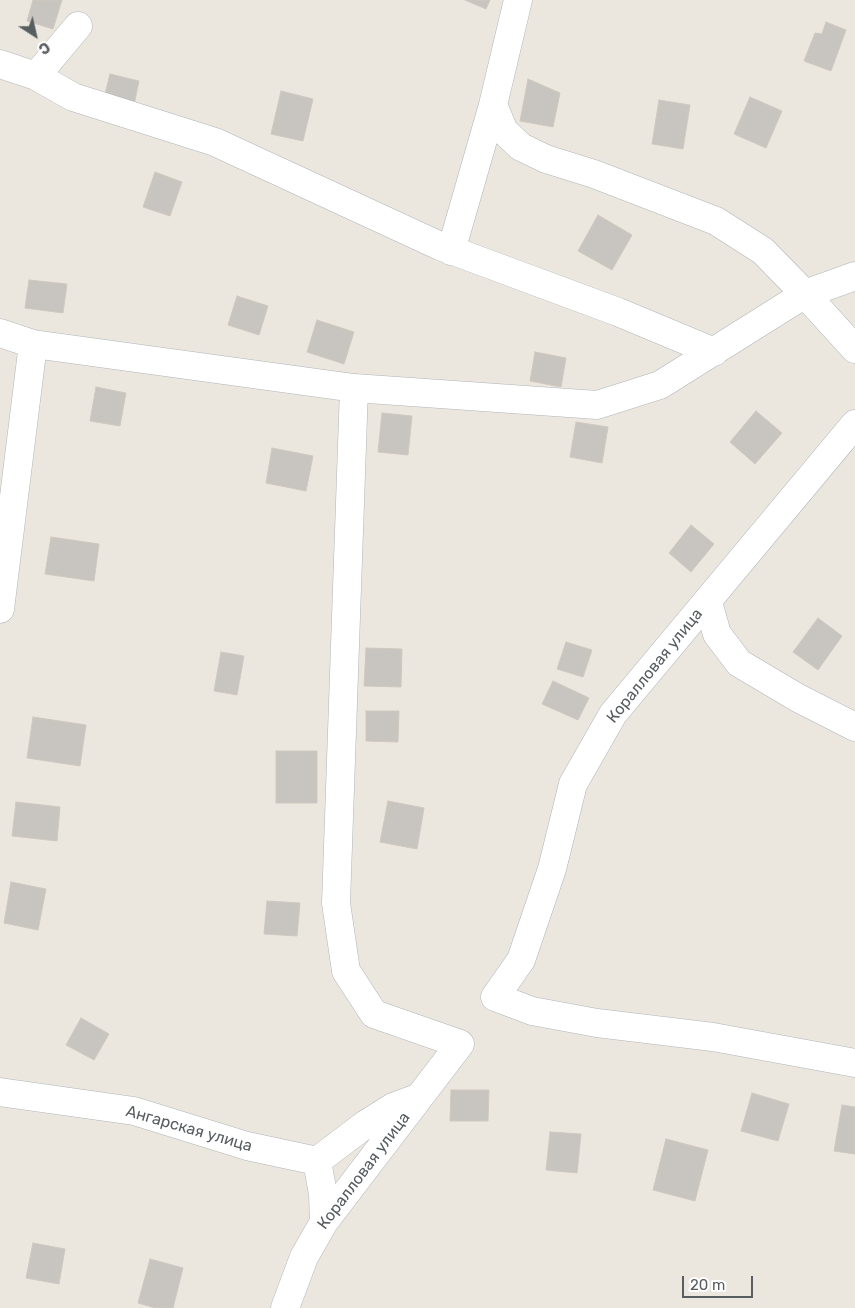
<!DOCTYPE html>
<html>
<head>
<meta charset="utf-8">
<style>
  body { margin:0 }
  #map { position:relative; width:855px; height:1308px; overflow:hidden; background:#ebe7df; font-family:Rubik,sans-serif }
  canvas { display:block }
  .north { position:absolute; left:10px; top:10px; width:50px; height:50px; -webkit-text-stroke:4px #fff; paint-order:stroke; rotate:145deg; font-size:14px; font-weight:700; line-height:20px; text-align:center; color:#585d60 }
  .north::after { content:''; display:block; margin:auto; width:18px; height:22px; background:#585d60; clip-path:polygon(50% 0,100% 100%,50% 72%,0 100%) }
  .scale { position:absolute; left:682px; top:1276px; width:71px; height:22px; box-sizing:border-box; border:2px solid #585d60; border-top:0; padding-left:6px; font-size:15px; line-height:18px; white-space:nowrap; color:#585d60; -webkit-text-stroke:4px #fff; paint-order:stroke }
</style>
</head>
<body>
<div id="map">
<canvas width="855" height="1308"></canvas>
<div class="north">С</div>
<div class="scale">20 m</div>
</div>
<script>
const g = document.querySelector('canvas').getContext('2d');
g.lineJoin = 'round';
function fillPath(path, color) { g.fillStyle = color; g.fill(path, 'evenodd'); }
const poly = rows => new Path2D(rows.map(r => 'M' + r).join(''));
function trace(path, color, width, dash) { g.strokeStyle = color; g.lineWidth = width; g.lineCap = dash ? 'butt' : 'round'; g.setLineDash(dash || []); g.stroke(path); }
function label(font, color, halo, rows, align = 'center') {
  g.font = font + ' Rubik,sans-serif'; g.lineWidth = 5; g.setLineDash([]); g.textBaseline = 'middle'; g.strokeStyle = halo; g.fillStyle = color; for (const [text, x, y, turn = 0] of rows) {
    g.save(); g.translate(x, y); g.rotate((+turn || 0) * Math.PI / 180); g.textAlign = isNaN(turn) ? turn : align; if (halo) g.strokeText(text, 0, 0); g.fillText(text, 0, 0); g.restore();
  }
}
const building = poly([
  [33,0,62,0,53,29,27,21,33,0],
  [465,0,490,0,486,9,465,0],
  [826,22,846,30,831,71,804,61,815,33,822,34,826,22],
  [110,74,139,81,134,105,104,98,110,74],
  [528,79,560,93,553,127,520,121,528,79],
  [281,91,313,99,303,141,271,134,281,91],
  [750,97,782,111,766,148,734,134,750,97],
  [659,100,690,105,683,149,652,144,659,100],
  [155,172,182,182,170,216,143,207,155,172],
  [598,215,632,235,612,270,578,251,598,215],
  [29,280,67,284,63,313,25,308,29,280],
  [237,296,268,306,259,335,228,325,237,296],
  [317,320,354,332,344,364,307,352,317,320],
  [535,352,566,358,561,387,530,381,535,352],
  [96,387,126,393,120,426,90,421,96,387],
  [756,411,782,433,755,464,730,442,756,411],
  [382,413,412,416,408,455,378,452,382,413],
  [576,422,608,427,602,463,570,457,576,422],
  [272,448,313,456,306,491,266,483,272,448],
  [691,525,714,544,691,572,669,553,691,525],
  [51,537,99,544,94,581,45,574,51,537],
  [818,618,842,636,818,670,793,652,818,618],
  [566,642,592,650,583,677,557,669,566,642],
  [366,648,402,649,401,687,364,686,366,648],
  [221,652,244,656,237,695,214,691,221,652],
  [553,681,589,698,578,720,542,704,553,681],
  [366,711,399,711,398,742,366,741,366,711],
  [33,717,86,725,80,766,27,758,33,717],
  [276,751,317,751,317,803,276,803,276,751],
  [388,801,424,808,417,849,380,842,388,801],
  [16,802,60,807,57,841,12,836,16,802],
  [11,882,46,889,38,930,4,923,11,882],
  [267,901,300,903,297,936,264,934,267,901],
  [81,1018,109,1034,94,1060,66,1045,81,1018],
  [451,1090,489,1090,488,1121,450,1121,451,1090],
  [752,1093,789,1104,778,1141,741,1131,752,1093],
  [842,1105,855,1107,855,1154,834,1151,842,1105],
  [550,1132,581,1134,577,1173,546,1170,550,1132],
  [666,1139,708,1150,695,1201,653,1190,666,1139],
  [33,1243,65,1249,59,1284,26,1278,33,1243],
  [150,1259,183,1268,173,1308,155,1308,138,1303,150,1259]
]);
const minor = poly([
  [518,0,493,105,504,131,521,147,546,159,594,174,716,221,763,251,805,294,855,276],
  [0,64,36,76,73,97,215,142,440,246,618,312,714,352],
  [36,76,78,26],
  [451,251,493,105],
  [0,333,33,344,354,388,597,405,660,385,805,294,855,349],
  [855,424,613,714,573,784,552,869,521,960,495,997,532,1011,597,1023,713,1037,855,1063],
  [708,602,717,634,739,663,798,698,855,727],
  [0,609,33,344],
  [0,1092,134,1111,247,1146,317,1161],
  [317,1161,366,1124,393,1107,417,1098],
  [317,1161,323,1194,324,1222],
  [285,1308,304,1257,324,1222,460,1044,374,1014,346,971,336,903,354,388]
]);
const streetNames = [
  ["Коралловая улица",655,666,-51],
  ["Ангарская улица",189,1129,16],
  ["Коралловая улица",364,1171,-53]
];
fillPath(building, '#c8c4bf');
trace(building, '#d0c8be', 1);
trace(minor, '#b0b4b7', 29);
trace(minor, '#fff', 28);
label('16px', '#585d60', '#fff', streetNames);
</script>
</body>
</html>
